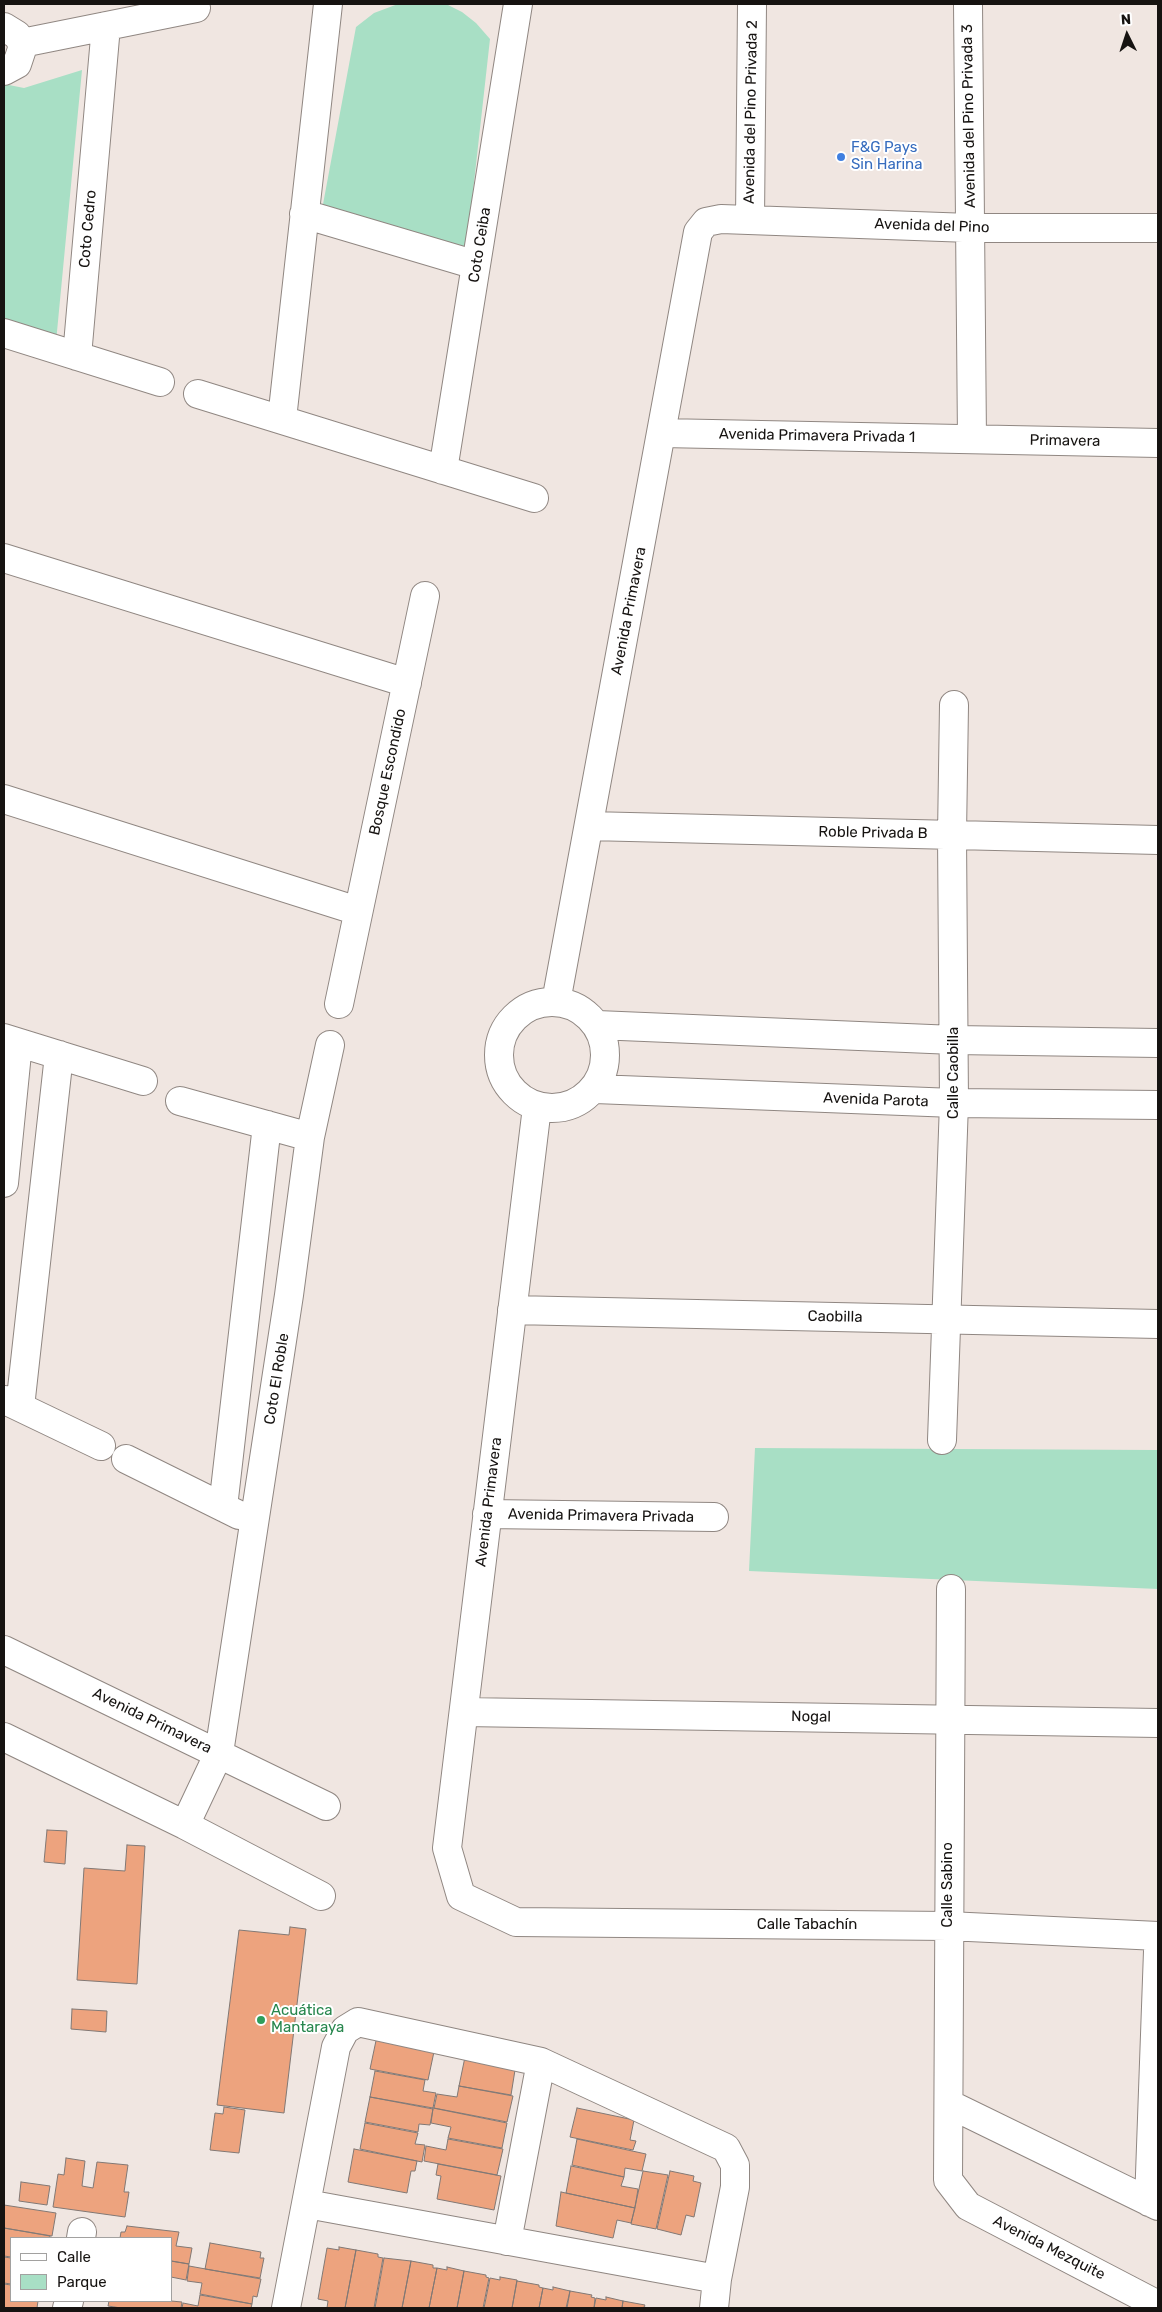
<!DOCTYPE html>
<html>
<head>
<meta charset="utf-8">
<style>
  body { margin:0 }
  #map { position:relative; width:1162px; height:2312px; overflow:hidden; background:#f0e6e1; font-family:Rubik,sans-serif }
  canvas { display:block }
  .frame { position:absolute; inset:0; border:5px solid #161311; pointer-events:none }
  .legend { position:absolute; left:10px; top:2237px; width:162px; height:65px; box-sizing:border-box; background:#fff; border:1px solid #a2a1a0; margin:0; padding:6px 9px; list-style:none; font-size:15px; color:#161311 }
  .legend li { display:flex; align-items:center; gap:10px; height:25px }
  .legend b { width:25px; border:1px solid #a2a1a0 }
  .north { position:absolute; left:1102px; top:10px; width:50px; height:50px; -webkit-text-stroke:4px #fff; paint-order:stroke; rotate:356deg; font-size:14px; font-weight:700; line-height:20px; text-align:center; color:#161311 }
  .north::after { content:''; display:block; margin:auto; width:18px; height:22px; background:#161311; clip-path:polygon(50% 0,100% 100%,50% 72%,0 100%) }
</style>
</head>
<body>
<div id="map">
<canvas width="1162" height="2312"></canvas>
<div class="frame"></div>
<ul class="legend">
<li><b style="height:6px;background:#fff"></b>Calle</li>
<li><b style="height:14px;background:#a8dfc5"></b>Parque</li>
</ul>
<div class="north">N</div>
</div>
<script>
const g = document.querySelector('canvas').getContext('2d');
g.lineJoin = 'round';
function fillPath(path, color) { g.fillStyle = color; g.fill(path, 'evenodd'); }
const poly = rows => new Path2D(rows.map(r => 'M' + r).join(''));
function trace(path, color, width, dash) { g.strokeStyle = color; g.lineWidth = width; g.lineCap = dash ? 'butt' : 'round'; g.setLineDash(dash || []); g.stroke(path); }
function label(font, color, halo, rows, align = 'center') {
  g.font = font + ' Rubik,sans-serif'; g.lineWidth = 4; g.setLineDash([]); g.textBaseline = 'middle'; g.strokeStyle = halo; g.fillStyle = color; for (const [text, x, y, turn = 0] of rows) {
    g.save(); g.translate(x, y); g.rotate((+turn || 0) * Math.PI / 180); g.textAlign = isNaN(turn) ? turn : align; if (halo) g.strokeText(text, 0, 0); g.fillText(text, 0, 0); g.restore();
  }
}
const green = poly([
  [398,4,448,5,462,12,476,23,490,39,466,254,321,215,356,27,374,13],
  [82,70,56,342,4,329,4,84,24,88],
  [755,1448,1157,1450,1158,1589,749,1571]
]);
const building = poly([
  [47,1830,67,1831,65,1864,44,1862,47,1830],
  [127,1845,145,1846,137,1984,77,1980,84,1868,125,1871,127,1845],
  [290,1927,306,1929,284,2113,217,2105,239,1930,289,1935,290,1927],
  [72,2009,107,2011,106,2032,71,2029,72,2009],
  [377,2036,435,2047,428,2080,370,2069,377,2036],
  [465,2057,515,2070,511,2095,459,2086,465,2057],
  [375,2071,425,2080,423,2091,436,2093,433,2108,370,2097,375,2071],
  [459,2086,513,2096,507,2122,434,2108,437,2094,457,2097,459,2086],
  [370,2097,433,2109,430,2125,419,2124,418,2132,365,2122,370,2097],
  [224,2107,245,2110,239,2153,210,2150,215,2113,223,2114,224,2107],
  [433,2108,507,2123,502,2148,448,2138,451,2127,431,2123,433,2108],
  [577,2108,634,2120,630,2140,636,2141,633,2150,570,2137,577,2108],
  [365,2123,418,2133,415,2144,425,2145,422,2162,360,2149,365,2123],
  [448,2139,503,2149,497,2175,424,2161,426,2146,446,2150,448,2139],
  [577,2139,646,2154,642,2171,625,2168,624,2177,572,2165,577,2139],
  [354,2149,417,2161,415,2171,411,2171,407,2193,348,2182,354,2149],
  [66,2158,85,2161,82,2186,93,2188,97,2162,128,2165,124,2192,129,2192,125,2217,53,2207,58,2174,64,2175,66,2158],
  [438,2164,501,2176,494,2210,437,2199,441,2176,436,2175,438,2164],
  [571,2166,624,2177,621,2186,638,2189,635,2208,566,2193,571,2166],
  [643,2171,668,2175,656,2229,631,2224,643,2171],
  [670,2171,694,2176,693,2181,701,2183,694,2217,686,2215,681,2235,657,2229,670,2171],
  [21,2182,50,2186,47,2205,19,2201,21,2182],
  [561,2192,635,2208,631,2223,617,2220,613,2238,556,2226,561,2192],
  [4,2205,56,2213,52,2236,4,2228,4,2205],
  [127,2226,179,2232,176,2246,192,2248,189,2264,171,2261,171,2238,120,2238,121,2232,125,2232,127,2226],
  [4,2228,50,2236,50,2238,11,2238,11,2257,4,2256,4,2228],
  [210,2243,261,2252,260,2258,264,2258,260,2278,205,2269,210,2243],
  [339,2247,356,2250,345,2308,327,2308,328,2301,318,2299,327,2248,339,2250,339,2247],
  [356,2250,378,2254,378,2257,383,2258,374,2308,345,2308,356,2250],
  [4,2257,11,2258,11,2284,4,2283,4,2257],
  [384,2258,411,2261,402,2308,375,2308,384,2258],
  [171,2261,189,2264,186,2280,171,2277,171,2261],
  [411,2261,433,2265,433,2268,437,2268,429,2308,402,2308,411,2261],
  [189,2266,261,2279,257,2297,253,2296,252,2304,200,2294,202,2283,187,2281,189,2266],
  [447,2267,464,2271,457,2308,429,2308,437,2268,447,2270,447,2267],
  [464,2271,486,2275,486,2277,489,2278,483,2308,457,2308,464,2271],
  [500,2277,517,2280,512,2308,484,2308,490,2278,500,2280,500,2277],
  [517,2281,539,2285,539,2287,543,2288,539,2308,512,2308,517,2281],
  [4,2284,11,2285,11,2301,38,2301,37,2308,4,2308,4,2284],
  [553,2287,570,2291,566,2308,539,2308,543,2288,553,2290,553,2287],
  [570,2291,592,2295,591,2297,595,2298,594,2308,567,2308,570,2291],
  [200,2295,252,2304,251,2308,182,2308,183,2303,198,2306,200,2295],
  [606,2297,623,2301,622,2308,594,2308,596,2298,606,2300,606,2297],
  [109,2301,171,2301,182,2302,181,2308,121,2308,108,2306,109,2301],
  [623,2301,645,2305,644,2307,648,2308,622,2308,623,2301]
]);
const street = poly([
  [968,4,972,439],
  [4,27,17,35,22,43,22,49,17,64,4,71],
  [22,43,196,8],
  [304,214,476,265],
  [750,220,752,4],
  [4,333,160,382],
  [77,356,106,26],
  [198,394,534,498],
  [282,419,328,4],
  [662,433,1158,443],
  [443,470,518,4],
  [4,558,407,683],
  [4,799,358,911],
  [589,826,1158,840],
  [556,1002,698,232,706,222,721,219,970,228,1158,228],
  '499 1055a53 53 0 1 1 106 0a53 53 0 1 1-106 0Z',
  [339,1004,425,596],
  [597,1025,954,1040,1158,1043],
  [4,1038,143,1081],
  [595,1089,954,1103,1158,1105],
  [180,1101,310,1137,289,1295,219,1753,185,1825],
  [537,1107,447,1848,461,1896,516,1922,948,1926,1158,1936],
  [310,1137,330,1045],
  [4,1183,18,1043],
  [512,1310,1158,1324],
  [5,1400,101,1446],
  [20,1407,59,1055],
  [942,1440,954,1103,952,835,954,705],
  [126,1459,239,1515],
  [223,1507,267,1125],
  [487,1514,714,1517],
  [951,1589,948,2180,968,2206,1158,2305],
  [4,1650,326,1806],
  [464,1712,1158,1723],
  [4,1737,185,1825,321,1896],
  [949,2104,1158,2206],
  [1149,2202,1158,1951],
  [307,2204,717,2279],
  [81,2238,82,2232],
  [507,2241,541,2062],
  [67,2308,69,2301],
  [286,2308,336,2047,345,2030,358,2022,541,2062,726,2148,735,2165,735,2187,717,2279,714,2308]
]);
const markers = [
  [841,157,5,"#3f7fe0"],
  [261,2020,5,"#2e9e5b"]
];
const streetNames = [
  ["Avenida del Pino Privada 2",751,112,-89],
  ["Avenida del Pino Privada 3",969,116,-91],
  ["Avenida del Pino",932,226,2],
  ["Coto Cedro",88,229,-85],
  ["Coto Ceiba",480,245,-81],
  ["Avenida Primavera Privada 1",817,436,1],
  ["Primavera",1065,441,1],
  ["Avenida Primavera",629,611,-79],
  ["Bosque Escondido",388,772,-78],
  ["Roble Privada B",873,833,1],
  ["Calle Caobilla",954,1073,-90],
  ["Avenida Parota",876,1100,2],
  ["Caobilla",835,1317,1],
  ["Coto El Roble",277,1379,-81],
  ["Avenida Primavera",489,1502,-83],
  ["Avenida Primavera Privada",601,1516,1],
  ["Nogal",811,1717,1],
  ["Avenida Primavera",152,1721,26],
  ["Calle Sabino",948,1885,-90],
  ["Calle Tabachín",807,1925],
  ["Avenida Mezquite",1049,2248,27]
];
const shopNames = [
  ["F&G Pays",851,148],
  ["Sin Harina",851,165]
];
const leisureNames = [
  ["Acuática",271,2011],
  ["Mantaraya",271,2028]
];
fillPath(green, '#a8dfc5');
fillPath(building, '#eda37e');
trace(building, '#817874', 1);
trace(street, '#908782', 30);
trace(street, '#fff', 28);
for (const [x, y, r, color] of markers) { const dot = new Path2D(); dot.arc(x, y, r, 0, 2 * Math.PI); g.fillStyle = color; g.fill(dot); trace(dot, '#fff', 2); }
label('15px', '#161311', '#fff', streetNames);
label('15px', '#366cbe', '#fff', shopNames, 'left');
label('15px', '#27864d', '#fff', leisureNames, 'left');
</script>
</body>
</html>
